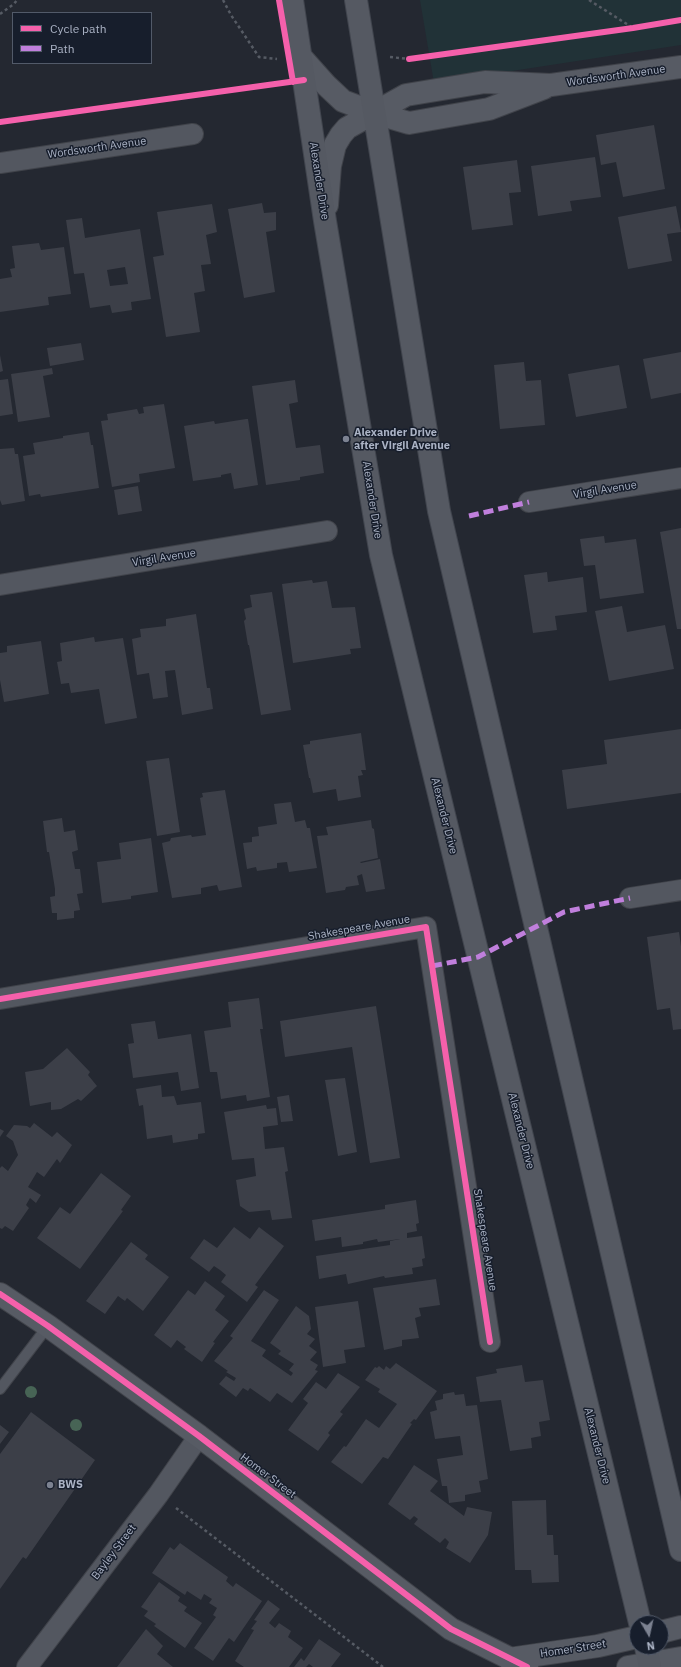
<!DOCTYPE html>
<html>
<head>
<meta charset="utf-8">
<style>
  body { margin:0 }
  #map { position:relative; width:681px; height:1667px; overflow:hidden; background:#242831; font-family:"IBM Plex Sans",sans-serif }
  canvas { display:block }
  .legend { position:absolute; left:12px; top:12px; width:140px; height:52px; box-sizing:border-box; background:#171e2c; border:1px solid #525a69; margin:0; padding:5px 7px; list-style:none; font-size:12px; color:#abb3c5 }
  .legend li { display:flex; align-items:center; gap:8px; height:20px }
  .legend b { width:20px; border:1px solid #525a69 }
  .north { position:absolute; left:629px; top:1615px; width:40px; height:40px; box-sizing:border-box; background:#171e2c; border:1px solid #525a69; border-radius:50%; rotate:171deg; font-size:11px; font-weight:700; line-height:16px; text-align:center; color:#abb3c5 }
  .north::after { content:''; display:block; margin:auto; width:14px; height:18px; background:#7c8291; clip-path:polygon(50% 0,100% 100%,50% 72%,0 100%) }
</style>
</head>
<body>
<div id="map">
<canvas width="681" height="1667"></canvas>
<ul class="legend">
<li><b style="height:5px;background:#f560ab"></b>Cycle path</li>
<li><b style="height:5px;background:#c07fdc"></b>Path</li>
</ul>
<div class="north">N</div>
</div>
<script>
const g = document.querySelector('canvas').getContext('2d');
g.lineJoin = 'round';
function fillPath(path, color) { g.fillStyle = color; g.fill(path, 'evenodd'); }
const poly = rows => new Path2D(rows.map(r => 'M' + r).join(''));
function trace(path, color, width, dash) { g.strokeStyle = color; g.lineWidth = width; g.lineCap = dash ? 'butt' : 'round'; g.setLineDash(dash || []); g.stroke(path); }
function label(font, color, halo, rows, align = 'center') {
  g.font = font + ' "IBM Plex Sans",sans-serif'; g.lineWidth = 3; g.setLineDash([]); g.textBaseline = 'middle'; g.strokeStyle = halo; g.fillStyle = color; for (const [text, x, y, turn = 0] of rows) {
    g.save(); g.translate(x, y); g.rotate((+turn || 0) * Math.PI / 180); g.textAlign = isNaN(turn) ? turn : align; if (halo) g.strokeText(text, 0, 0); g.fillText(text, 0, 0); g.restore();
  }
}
const green = poly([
  [420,0,681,0,681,45,434,83]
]);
const building = poly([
  [654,125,665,189,623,197,616,162,601,165,596,135],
  [595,157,601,197,570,201,572,211,538,216,531,166],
  [517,160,521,192,509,193,513,225,472,230,463,167],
  [262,203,264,213,276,212,276,230,266,232,275,292,244,298,228,209],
  [212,204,217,232,206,235,211,264,201,265,205,291,194,293,200,332,166,337,153,257,164,255,157,212],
  [676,206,681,232,667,234,672,261,628,269,618,217],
  [82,218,85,238,140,229,151,299,131,302,132,310,112,313,110,305,90,308,84,273,74,274,66,220],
  [125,267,128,284,110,286,107,270],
  [39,243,41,250,64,247,71,294,48,297,49,305,0,312,0,279,12,277,10,269,15,268,12,246],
  [81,343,84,360,50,366,47,348],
  [681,352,681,393,651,399,643,359],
  [0,355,3,371,0,372],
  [524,362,526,381,541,380,545,425,500,429,494,365],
  [619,365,627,408,576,417,568,374],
  [52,368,53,374,43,376,50,417,18,422,11,374],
  [8,379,13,414,0,416,0,380],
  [295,380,298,402,289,404,296,448,320,445,324,473,300,477,300,480,266,485,252,386],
  [164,404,175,468,139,474,140,482,112,487,101,421,108,420,107,414,137,409,139,414,144,413,143,407],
  [246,419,248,419,258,485,234,489,231,473,221,475,221,477,193,481,184,426,214,421,215,424],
  [89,432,91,445,93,445,99,488,41,497,40,494,29,496,23,456,35,454,33,443,63,438,63,436],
  [14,448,15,454,18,454,25,501,2,505,0,500,0,449],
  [138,486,142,511,118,515,114,490],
  [681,528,681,629,677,629,660,532],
  [604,536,605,543,636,539,644,593,600,599,595,565,584,566,580,539],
  [547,572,548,582,583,577,587,612,555,616,557,630,533,633,524,575],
  [312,580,313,583,327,581,332,608,355,607,361,648,350,649,351,654,293,663,282,584],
  [272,592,291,710,261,715,249,645,248,645,244,621,246,619,244,609,252,607,250,595],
  [622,606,627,632,665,625,674,669,609,681,595,611],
  [196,614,207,688,210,688,213,709,182,715,175,670,165,671,168,697,153,699,149,673,137,675,132,639,141,637,140,629,166,626,166,619],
  [94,637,95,642,123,638,137,718,105,724,99,689,71,693,69,683,61,684,57,662,62,661,60,643],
  [41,641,49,694,4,702,0,680,0,653,7,652,7,646],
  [681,729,681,793,567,809,562,770,607,764,604,740],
  [361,733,366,770,361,770,363,775,358,776,361,797,338,801,336,789,313,793,310,778,309,778,303,745,310,744,310,741],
  [169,758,180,832,157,836,146,761],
  [225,790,242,887,219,891,217,885,201,888,201,894,172,898,162,843,170,841,171,838,191,835,192,837,206,835,200,798,203,797,202,793],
  [291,802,295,822,305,820,307,828,310,828,317,868,289,872,287,862,277,863,277,868,257,871,256,867,247,869,243,843,252,842,252,837,259,836,258,827,277,824,274,804],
  [62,818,64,832,75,830,78,850,72,852,75,869,80,869,83,893,77,894,80,910,74,911,74,918,57,920,57,913,52,913,50,897,55,896,55,889,49,852,47,852,43,821],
  [371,820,372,828,374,829,378,858,360,862,361,863,380,859,385,889,366,892,362,874,357,876,359,885,346,887,345,890,326,893,317,836,328,835,326,827],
  [151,838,158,892,131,896,131,899,102,903,97,862,121,859,119,843],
  [679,932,681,946,681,1029,673,1030,670,1008,657,1010,647,937],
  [259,998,263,1029,260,1029,270,1097,247,1101,246,1095,221,1099,217,1072,210,1072,204,1031,231,1027,228,1002],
  [376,1006,400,1158,370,1163,352,1047,285,1057,280,1021],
  [155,1021,158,1039,191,1034,199,1088,181,1091,178,1072,133,1078,128,1044,134,1043,131,1024],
  [67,1048,90,1072,88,1075,97,1086,81,1101,78,1099,61,1109,51,1110,51,1102,30,1106,25,1072,43,1069],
  [345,1078,357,1152,338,1156,325,1080],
  [161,1085,162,1097,174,1096,177,1105,201,1102,205,1133,198,1134,198,1139,173,1143,172,1135,147,1139,143,1105,139,1106,136,1089],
  [289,1095,293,1121,281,1122,277,1097],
  [266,1105,267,1109,276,1108,278,1125,263,1127,265,1149,284,1147,288,1171,285,1172,292,1218,272,1220,270,1210,249,1212,240,1206,236,1180,256,1176,254,1158,232,1160,224,1112],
  [34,1123,52,1137,57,1132,72,1145,60,1163,57,1159,44,1177,37,1172,28,1187,41,1195,36,1203,30,1198,26,1205,29,1208,13,1231,5,1226,2,1229,0,1228,0,1168,2,1166,8,1171,18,1155,13,1141,6,1136,14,1125,27,1126,30,1128],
  [0,1129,4,1131,0,1137],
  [101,1173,131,1196,121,1210,123,1211,80,1269,37,1238,60,1207,70,1214],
  [416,1200,419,1223,416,1224,417,1231,407,1233,407,1238,422,1236,425,1258,422,1259,423,1266,412,1268,413,1274,385,1278,384,1276,348,1284,346,1274,319,1279,316,1256,390,1245,390,1241,400,1239,378,1242,377,1239,363,1242,363,1244,342,1247,341,1237,315,1241,312,1220,385,1209,385,1205],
  [234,1227,250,1239,259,1227,284,1246,255,1285,258,1287,247,1302,221,1282,226,1275,220,1270,214,1266,209,1272,190,1258,204,1239,217,1248],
  [131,1242,148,1255,145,1259,169,1277,143,1311,127,1298,125,1301,118,1296,105,1314,86,1301],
  [436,1279,440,1305,419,1308,421,1316,415,1318,419,1338,402,1340,402,1346,384,1350,373,1288],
  [205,1281,225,1296,215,1310,229,1321,213,1342,215,1343,202,1362,184,1349,186,1347,177,1340,171,1348,154,1335,188,1290,195,1295],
  [264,1290,279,1300,251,1341,266,1350,262,1356,291,1376,293,1373,289,1370,294,1364,278,1354,281,1351,270,1343,296,1306,309,1316,311,1329,307,1334,315,1339,309,1346,317,1352,310,1360,318,1365,315,1370,318,1371,292,1403,277,1393,270,1402,250,1388,248,1391,243,1388,236,1397,219,1384,226,1376,234,1381,236,1378,226,1372,228,1371,214,1361,233,1338,230,1336],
  [358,1301,365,1347,344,1350,346,1363,323,1367,315,1307],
  [396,1363,437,1391,416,1420,414,1419,410,1423,412,1424,388,1459,383,1457,362,1484,331,1462,344,1446,346,1447,366,1419,379,1428,397,1404,378,1392,380,1389,365,1380,375,1367,377,1368,379,1366,384,1370,386,1366,390,1369],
  [522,1365,525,1382,543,1380,550,1420,539,1422,541,1436,531,1438,532,1448,510,1451,501,1400,480,1402,476,1377,497,1373,496,1369],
  [338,1373,360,1387,340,1412,343,1414,328,1433,330,1435,318,1451,288,1430,308,1403,303,1399,316,1382,326,1389],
  [454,1392,455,1395,464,1394,466,1406,477,1405,488,1479,479,1481,481,1492,465,1495,465,1501,449,1503,447,1486,442,1486,437,1459,463,1455,460,1436,435,1439,430,1412,437,1410,435,1401,443,1399,443,1394],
  [31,1412,95,1460,26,1559,23,1557,0,1589,0,1454],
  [0,1425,9,1432,0,1444],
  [414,1465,438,1481,430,1491,464,1516,467,1507,492,1512,488,1535,470,1563,446,1548,449,1542,445,1538,440,1543,414,1524,418,1519,414,1516,410,1520,388,1504],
  [546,1500,547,1535,553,1535,554,1555,558,1555,559,1582,532,1583,531,1570,515,1570,512,1501],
  [180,1543,228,1577,226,1581,233,1587,236,1583,262,1601,234,1642,229,1638,213,1661,194,1648,216,1617,213,1615,217,1608,209,1603,212,1599,204,1594,201,1600,187,1591,185,1595,152,1573,170,1547,174,1550],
  [159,1582,180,1597,178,1601,187,1607,184,1611,202,1623,185,1648,154,1626,156,1624,144,1616,148,1611,141,1607],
  [268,1600,280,1609,269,1623,275,1628,279,1623,291,1631,288,1637,303,1648,289,1667,244,1667,235,1661,254,1630,251,1629,257,1621,254,1620],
  [146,1629,163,1646,157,1654,173,1667,117,1667],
  [319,1639,341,1654,331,1667,313,1667,309,1664,306,1667,294,1667,301,1658,304,1661]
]);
const path = poly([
  [223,0,231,15,259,57,277,59],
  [589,0,633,28],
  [0,14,14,4,17,0],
  [390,57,409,59],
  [176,1508,383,1667]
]);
const lane = poly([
  [0,1389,48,1326]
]);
const street = poly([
  [0,163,193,134],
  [529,502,681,478],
  [0,585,327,531],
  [630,898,681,890],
  [0,999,426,927,490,1342],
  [27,1667,158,1495,199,1436]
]);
const secondary = poly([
  [301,57,326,85,343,101,375,113,409,123,489,109,544,88],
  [327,205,330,166,335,145,341,135,347,128,406,95,485,82,551,85,681,67],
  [0,1294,48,1326,199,1436,451,1629,527,1667],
  [661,1632,681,1627],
  [509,1659,598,1646,637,1637],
  [628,1667,681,1658]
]);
const primary = poly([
  [292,0,325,221,381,555,640,1623],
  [356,0,439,511,681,1550],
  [646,1647,650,1667]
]);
const quiet = poly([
  [469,516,529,502],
  [432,966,478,957,564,912,630,898]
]);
const cycleway = poly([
  [279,0,293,82],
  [409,59,633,28,681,20],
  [0,122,304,80],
  [0,999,426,927,490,1342],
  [0,1294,48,1326,199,1436,451,1629,527,1667]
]);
const trees = [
  [31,1392],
  [76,1425]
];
const markers = [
  [346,439,4,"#7c8291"],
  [50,1485,4,"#7c8291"]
];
const streetNames = [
  ["Wordsworth Avenue",616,76,-8],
  ["Wordsworth Avenue",97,148,-8],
  ["Alexander Drive",319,181,81],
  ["Virgil Avenue",605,490,-9],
  ["Alexander Drive",372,500,81],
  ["Virgil Avenue",164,558,-9],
  ["Alexander Drive",444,816,76],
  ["Shakespeare Avenue",359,928,-10],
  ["Alexander Drive",521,1131,76],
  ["Shakespeare Avenue",485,1240,81],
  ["Alexander Drive",597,1446,76],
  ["Homer Street",268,1476,37],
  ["Bayley Street",114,1552,-53],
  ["Homer Street",573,1649,-9]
];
const poiNames = [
  ["Alexander Drive",354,433],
  ["after Virgil Avenue",354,446],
  ["BWS",58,1485]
];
fillPath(green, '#213237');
fillPath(building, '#3c3f48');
trace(lane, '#40434a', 12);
trace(street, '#40434a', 22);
trace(secondary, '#40434a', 24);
trace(primary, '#41454e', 24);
trace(path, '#565b64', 2.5, [3, 3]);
trace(lane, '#535760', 10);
trace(street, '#535760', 20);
trace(secondary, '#575b64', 22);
trace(primary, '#555962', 22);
trace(quiet, '#c07fdc', 5, [10, 5]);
trace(cycleway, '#f560ab', 6);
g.fillStyle = '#476455';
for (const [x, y] of trees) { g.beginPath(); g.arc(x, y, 6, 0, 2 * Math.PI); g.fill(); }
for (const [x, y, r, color] of markers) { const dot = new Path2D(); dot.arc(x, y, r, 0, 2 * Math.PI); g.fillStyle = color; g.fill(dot); trace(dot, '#171e2c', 1.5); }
label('11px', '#abb3c5', '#171e2c', streetNames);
label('bold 11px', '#abb3c5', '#171e2c', poiNames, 'left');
</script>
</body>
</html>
